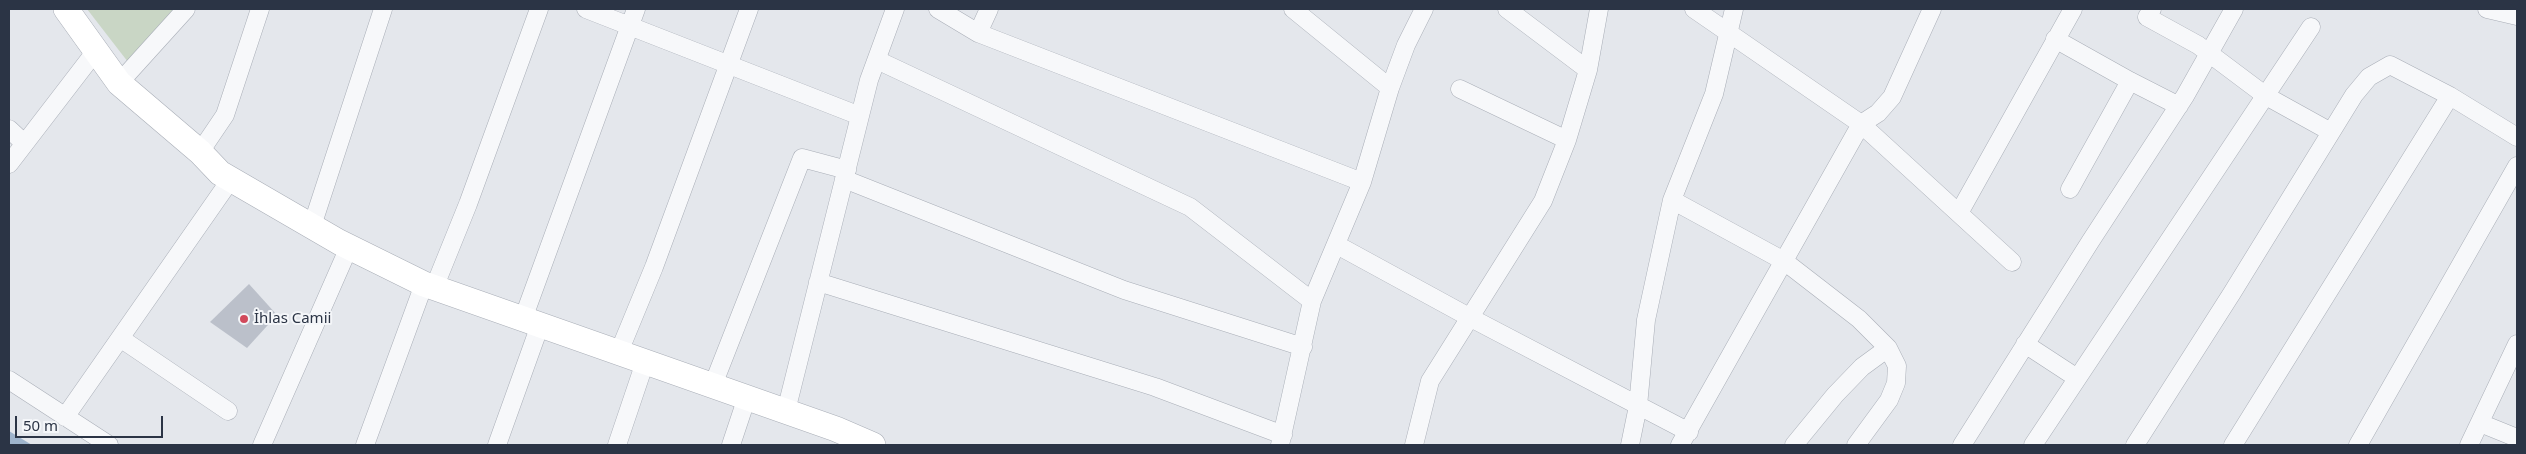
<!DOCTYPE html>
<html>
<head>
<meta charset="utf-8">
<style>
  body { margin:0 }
  #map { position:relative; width:2526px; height:454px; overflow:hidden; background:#e4e7ec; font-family:"Noto Sans",sans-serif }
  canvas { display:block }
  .frame { position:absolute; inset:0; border:10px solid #2b3445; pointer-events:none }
  .scale { position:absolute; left:15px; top:416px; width:148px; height:22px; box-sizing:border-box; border:2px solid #2b3445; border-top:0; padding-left:6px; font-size:15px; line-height:18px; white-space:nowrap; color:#2b3445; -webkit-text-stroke:4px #f4f6f9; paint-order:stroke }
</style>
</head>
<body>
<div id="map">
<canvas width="2526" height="454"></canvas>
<div class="frame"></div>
<div class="scale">50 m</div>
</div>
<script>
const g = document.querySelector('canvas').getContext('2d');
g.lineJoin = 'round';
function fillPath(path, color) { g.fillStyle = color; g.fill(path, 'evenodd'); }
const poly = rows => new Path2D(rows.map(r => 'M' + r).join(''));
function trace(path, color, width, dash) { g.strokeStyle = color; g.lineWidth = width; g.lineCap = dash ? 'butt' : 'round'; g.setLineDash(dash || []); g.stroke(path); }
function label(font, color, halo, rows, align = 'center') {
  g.font = font + ' "Noto Sans",sans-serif'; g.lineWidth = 4; g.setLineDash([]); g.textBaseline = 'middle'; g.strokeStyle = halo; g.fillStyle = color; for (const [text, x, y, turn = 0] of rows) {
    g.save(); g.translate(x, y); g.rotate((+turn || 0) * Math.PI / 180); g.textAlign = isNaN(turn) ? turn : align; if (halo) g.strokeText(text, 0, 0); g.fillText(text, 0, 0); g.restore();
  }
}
const green = poly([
  [87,9,175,9,128,62]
]);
const water = poly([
  [9,431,32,445,9,445]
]);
const building = poly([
  [249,284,277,315,247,348,210,322]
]);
const street = poly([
  [586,9,860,116],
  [938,9,978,33,1362,182],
  [1293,9,1390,88],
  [1507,9,1588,70],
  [1694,9,1861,124,2012,262],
  [2152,9,2147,17,2198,45,2266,96,2331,132],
  [2487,9,2517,16],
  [978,33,989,9],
  [2055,39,2130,81,2179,106],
  [877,60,1190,207,1312,301],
  [119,83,186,9],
  [1460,89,1567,140],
  [9,129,24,143],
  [200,152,225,115,260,9],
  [9,164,95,52],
  [844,179,1124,290,1303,347],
  [2070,189,2130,81],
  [1672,200,1784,261,1859,319,1888,348,1897,366,1896,383,1889,400,1856,445],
  [1959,213,2073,9],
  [312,226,383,9],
  [1337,245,1469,317,1689,432],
  [818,282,1155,387,1283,435],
  [434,288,468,204,539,9],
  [523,319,636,9],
  [120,338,228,411],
  [2025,344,2077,378],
  [619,352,654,267,749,9],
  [9,380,109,445],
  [713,385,802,158,847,170],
  [786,411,869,80,895,9],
  [65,417,231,179],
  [2480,423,2517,438],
  [262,445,349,247],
  [365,445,424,284],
  [497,445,540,325],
  [617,445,645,362],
  [731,445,747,397],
  [1280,445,1312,301,1362,182,1390,88,1406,45,1424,9],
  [1414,445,1430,381,1543,201,1567,140,1588,70,1599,9],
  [1630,445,1638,406,1646,320,1672,200,1714,94,1734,9],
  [1680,445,1861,124,1878,113,1892,97,1932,9],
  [1794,445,1835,395,1862,367,1888,348],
  [1962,445,2090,242,2185,96,2234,9],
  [2033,445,2311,27],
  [2135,445,2232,293,2354,95,2369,77,2390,65,2450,96,2517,137],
  [2233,445,2450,96],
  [2358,445,2517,166],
  [2469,445,2517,344]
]);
const secondary = poly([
  [66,9,119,83,200,152,220,173,339,242,424,284,836,429,873,445]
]);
const markers = [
  [244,319,5,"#d1495b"]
];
const poiNames = [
  ["İhlas Camii",254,319]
];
fillPath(green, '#c9d6c5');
fillPath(water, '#9fb4cc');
fillPath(building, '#bbc0ca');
trace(street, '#a9aeb7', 19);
trace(secondary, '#a9aeb7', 26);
trace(street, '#f7f8fa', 18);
trace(secondary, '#fff', 25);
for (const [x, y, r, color] of markers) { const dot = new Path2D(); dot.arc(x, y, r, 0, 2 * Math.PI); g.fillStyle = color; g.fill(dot); trace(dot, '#f4f6f9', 2); }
label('15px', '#2b3445', '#f4f6f9', poiNames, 'left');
</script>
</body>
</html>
